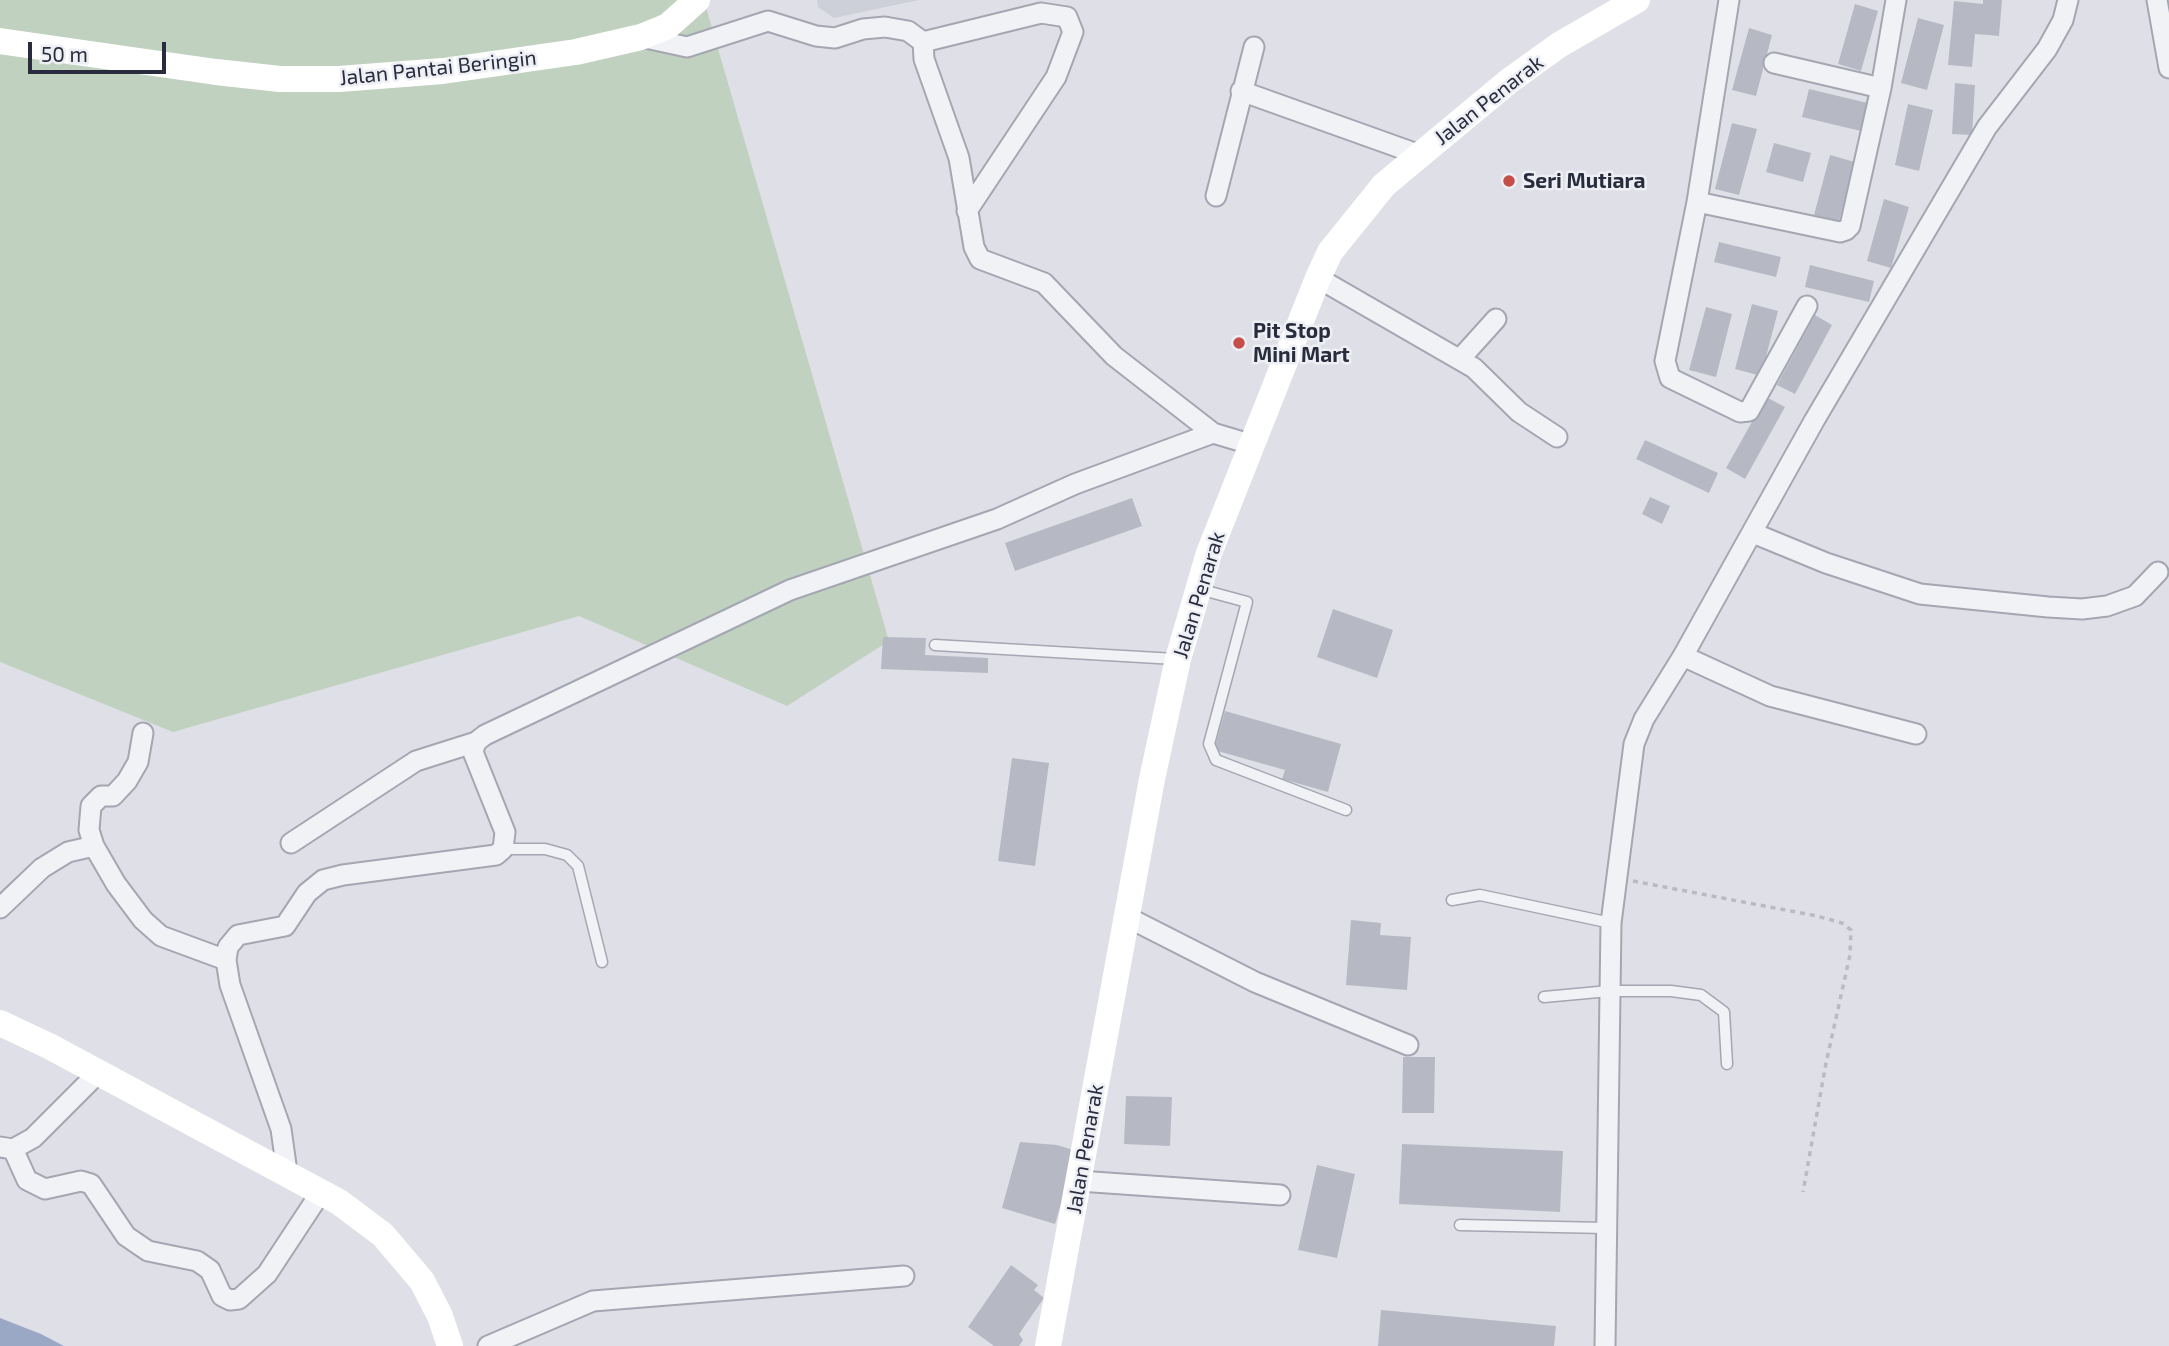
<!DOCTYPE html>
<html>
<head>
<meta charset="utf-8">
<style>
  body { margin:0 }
  #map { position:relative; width:2169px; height:1346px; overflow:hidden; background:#dfe0e7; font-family:"Exo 2",sans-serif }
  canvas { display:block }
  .scale { position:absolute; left:28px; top:42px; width:138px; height:32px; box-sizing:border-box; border:4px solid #282c3d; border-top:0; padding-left:9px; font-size:21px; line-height:24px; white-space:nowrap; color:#282c3d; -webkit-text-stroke:5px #eeeff5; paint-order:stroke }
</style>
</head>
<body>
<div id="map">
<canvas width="2169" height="1346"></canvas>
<div class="scale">50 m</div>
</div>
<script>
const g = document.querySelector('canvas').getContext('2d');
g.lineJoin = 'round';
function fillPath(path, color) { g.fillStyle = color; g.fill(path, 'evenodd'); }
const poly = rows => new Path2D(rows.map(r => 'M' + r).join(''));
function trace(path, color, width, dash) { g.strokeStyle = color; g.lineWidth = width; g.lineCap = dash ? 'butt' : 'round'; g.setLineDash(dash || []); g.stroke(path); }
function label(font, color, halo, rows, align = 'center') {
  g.font = font + ' "Exo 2",sans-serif'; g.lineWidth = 5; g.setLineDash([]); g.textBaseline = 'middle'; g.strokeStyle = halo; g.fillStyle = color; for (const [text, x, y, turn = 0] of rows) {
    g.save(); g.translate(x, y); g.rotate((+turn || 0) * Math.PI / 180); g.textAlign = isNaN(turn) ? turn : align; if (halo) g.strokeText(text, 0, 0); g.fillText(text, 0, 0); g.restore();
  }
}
const built = poly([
  [817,0,919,0,834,18,818,7]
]);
const green = poly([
  [0,0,704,0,889,641,787,706,579,616,173,732,0,662]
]);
const water = poly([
  [0,1318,41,1334,64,1346,0,1346]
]);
const building = poly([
  [1983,0,2002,0,1999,36,1975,34,1972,67,1948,65,1954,1,1983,4],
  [1855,4,1878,11,1861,71,1838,64],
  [1918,18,1944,25,1927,90,1901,83],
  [1749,28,1772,35,1756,96,1732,90],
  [1955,83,1975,85,1972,135,1952,134],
  [1809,89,1872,104,1865,132,1802,117],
  [1908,104,1933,110,1919,171,1895,165],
  [1732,123,1757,129,1739,195,1715,189],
  [1774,143,1811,153,1803,182,1766,172],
  [1830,155,1855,162,1839,221,1814,215],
  [1884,199,1909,207,1891,268,1867,261],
  [1719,242,1781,257,1776,277,1714,262],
  [1810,265,1874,281,1869,302,1805,287],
  [1752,304,1778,311,1761,376,1735,369],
  [1706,307,1732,314,1716,377,1689,370],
  [1815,315,1832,325,1795,394,1777,385],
  [1766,397,1785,407,1745,479,1726,468],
  [1645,440,1718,473,1709,493,1636,459],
  [1650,497,1670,506,1662,524,1642,514],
  [1132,498,1142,526,1015,571,1005,543],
  [1333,609,1393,630,1377,678,1317,657],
  [883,637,926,638,925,655,988,658,988,673,881,669],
  [1225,711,1341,744,1328,792,1282,779,1285,770,1214,750],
  [1012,758,1049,763,1035,866,998,861],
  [1351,920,1381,923,1380,935,1411,937,1407,990,1346,985],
  [1403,1057,1435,1057,1434,1113,1402,1113],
  [1126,1096,1172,1097,1170,1146,1124,1144],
  [1020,1142,1057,1145,1077,1151,1055,1224,1002,1208],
  [1402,1144,1563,1151,1560,1212,1399,1204],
  [1317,1165,1355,1174,1337,1258,1298,1250],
  [1011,1265,1038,1285,1034,1290,1044,1298,1019,1334,1023,1340,1019,1346,994,1346,968,1327],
  [1381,1310,1556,1326,1554,1346,1378,1346]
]);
const path = poly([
  [1633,881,1817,916,1842,923,1851,930,1850,955,1826,1063,1803,1192]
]);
const lane = poly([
  [1199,589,1247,602,1209,744,1216,760,1346,810],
  [935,645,1175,659],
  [503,849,545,849,567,855,578,866,602,962],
  [1452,900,1480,895,1611,923],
  [1544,997,1609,991,1671,991,1701,995,1724,1012,1727,1064],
  [1460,1225,1606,1228]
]);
const street = poly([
  [1729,0,1697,202,1665,361,1670,378,1740,412,1749,411,1807,306],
  [2157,0,2169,68],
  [641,37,687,47,768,21,816,36,835,38,863,29,885,27,908,31,923,42,924,59,959,158,974,247,980,259,1044,283,1114,356,1213,433,1253,445],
  [923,42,1041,13,1067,17,1073,32,1056,77,967,211],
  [1774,63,1881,88],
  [1241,91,1420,155],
  [1216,196,1254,47],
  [1697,202,1840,232,1846,230,1850,226,1881,88,1896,0],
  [1318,278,1474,368,1519,412,1557,437],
  [1460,359,1496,319],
  [1753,533,1826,563,1920,594,2048,607,2082,609,2107,606,2135,596,2158,572],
  [1683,656,1770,696,1916,734],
  [143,733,138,762,127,781,113,796,101,796,91,806,89,830,94,846,116,884,143,920,161,936,226,960],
  [291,843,416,761,476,742],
  [0,908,42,868,68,852,94,846],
  [1127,917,1255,982,1408,1045],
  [0,1147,13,1149,27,1180,45,1189,81,1181,91,1184,126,1236,148,1251,197,1261,210,1270,222,1296,230,1300,239,1299,267,1274,321,1192],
  [13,1149,33,1138,99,1072],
  [287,1172,281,1129,230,985,226,960,228,947,238,935,285,926,307,893,323,880,343,875,496,855,503,849,505,832,473,752,476,742,485,735,790,590,997,519,1075,484,1213,433],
  [1079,1181,1280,1195],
  [488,1346,593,1301,904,1276],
  [1605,1346,1611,923,1634,744,1644,719,1683,656,1814,421,1987,127,2047,49,2063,20,2068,0]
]);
const secondary = poly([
  [0,41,216,72,280,79,339,79,443,71,576,52,641,37,668,26,697,0],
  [0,1023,49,1046,339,1202,383,1235,422,1281,440,1316,450,1346],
  [1048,1346,1152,779,1178,659,1209,553,1318,278,1330,252,1384,185,1509,81,1559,45,1637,0]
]);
const markers = [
  [1509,181,7,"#c64e49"],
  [1239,343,7,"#c64e49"]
];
const streetNames = [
  ["Jalan Pantai Beringin",438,68,-6],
  ["Jalan Penarak",1489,100,-38],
  ["Jalan Penarak",1199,595,-73],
  ["Jalan Penarak",1085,1149,-80]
];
const poiNames = [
  ["Seri Mutiara",1523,181],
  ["Pit Stop",1253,331],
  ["Mini Mart",1253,355]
];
fillPath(built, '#cdcfd9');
fillPath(green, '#c1d1c0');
fillPath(water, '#9ba8c5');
fillPath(building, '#b6b9c4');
trace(lane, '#a4a6b1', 13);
trace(street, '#a4a6b1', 23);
trace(path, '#b9bbc2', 3.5, [5, 5]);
trace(lane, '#f1f2f6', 10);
trace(street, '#f1f2f6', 19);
trace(secondary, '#fff', 26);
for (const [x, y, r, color] of markers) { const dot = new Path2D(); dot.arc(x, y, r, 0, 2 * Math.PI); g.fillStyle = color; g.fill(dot); trace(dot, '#eeeff5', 2.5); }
label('21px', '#282c3d', '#eeeff5', streetNames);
label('bold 21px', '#282c3d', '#eeeff5', poiNames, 'left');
</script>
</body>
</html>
